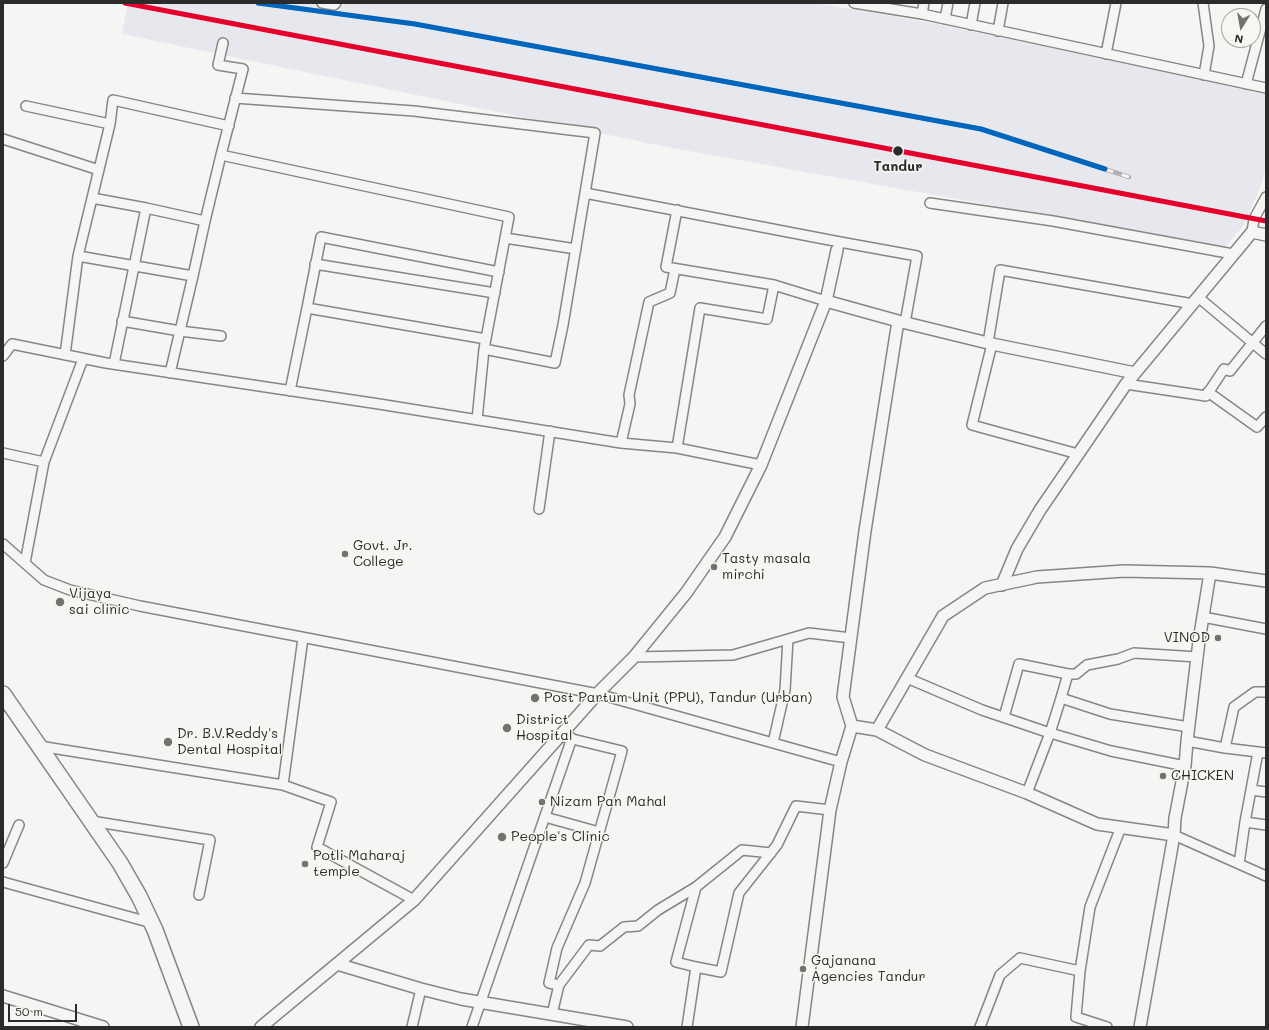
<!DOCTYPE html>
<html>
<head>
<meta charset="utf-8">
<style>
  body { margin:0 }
  #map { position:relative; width:1269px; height:1030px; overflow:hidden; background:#f5f5f3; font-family:Mali,sans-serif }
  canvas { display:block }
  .frame { position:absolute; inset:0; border:4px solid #2b2b2b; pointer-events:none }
  .north { position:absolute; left:1221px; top:8px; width:40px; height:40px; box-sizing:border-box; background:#f6f6f2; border:1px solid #a5a5a2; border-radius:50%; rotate:191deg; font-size:11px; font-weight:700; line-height:16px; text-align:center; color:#2b2b2b }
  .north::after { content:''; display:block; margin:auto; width:14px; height:18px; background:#727271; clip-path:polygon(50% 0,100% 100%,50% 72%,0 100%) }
  .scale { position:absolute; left:8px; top:1004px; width:69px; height:18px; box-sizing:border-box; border:2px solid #2b2b2b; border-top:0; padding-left:5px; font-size:12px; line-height:14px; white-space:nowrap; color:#2b2b2b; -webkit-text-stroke:3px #f6f6f2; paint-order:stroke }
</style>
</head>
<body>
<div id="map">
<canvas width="1269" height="1030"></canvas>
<div class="frame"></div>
<div class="north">N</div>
<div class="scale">50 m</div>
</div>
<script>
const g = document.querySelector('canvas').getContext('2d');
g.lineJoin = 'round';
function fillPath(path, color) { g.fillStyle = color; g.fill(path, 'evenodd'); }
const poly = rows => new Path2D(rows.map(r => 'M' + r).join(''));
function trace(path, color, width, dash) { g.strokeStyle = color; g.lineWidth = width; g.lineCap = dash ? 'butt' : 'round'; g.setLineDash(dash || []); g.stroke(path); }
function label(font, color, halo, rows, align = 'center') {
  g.font = font + ' Mali,sans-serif'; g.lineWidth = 3; g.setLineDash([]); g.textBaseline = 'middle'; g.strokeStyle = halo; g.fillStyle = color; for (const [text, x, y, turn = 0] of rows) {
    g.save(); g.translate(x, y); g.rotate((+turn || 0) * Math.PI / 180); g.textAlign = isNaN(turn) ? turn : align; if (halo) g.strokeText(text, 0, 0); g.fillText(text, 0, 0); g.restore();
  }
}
const built = poly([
  [128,3,309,3,337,8,347,3,816,3,937,24,1266,93,1266,166,1262,183,1244,225,1225,247,672,148,122,34]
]);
const minor = poly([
  [322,3,334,5,336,3],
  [854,3,922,14],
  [924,3,922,14,1266,88],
  [1203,3,1209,46,1204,75],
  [945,19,948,3],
  [971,25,975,3],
  [998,31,1003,3],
  [1106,54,1116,3],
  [1246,84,1266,9],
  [235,98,414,111,595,133,585,193,840,242],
  [26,106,110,124],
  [3,139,99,170],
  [221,155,243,69,218,65,223,43],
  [92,198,146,208],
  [930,203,1053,221,1233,254],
  [677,210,666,267,774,285],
  [1252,232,1254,219,1266,197],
  [505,238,576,249],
  [839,246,840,242,917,256,905,323],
  [78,256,193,276],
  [315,264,495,293],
  [1198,297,1266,354],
  [307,308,321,237,499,272],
  [122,321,180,331,221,336],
  [988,343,1000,270,1193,304],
  [992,344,972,425,1078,454],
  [65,355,78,256,110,124,113,100,229,126],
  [3,356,12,344,106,363,379,404,621,443,677,448,761,465],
  [114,364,146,208,205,221],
  [170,373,193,276,205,221,221,155,509,217,484,349],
  [1126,384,1206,396,1224,369,1230,371,1266,326],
  [290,391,307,308,486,339],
  [1208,392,1257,427,1266,417],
  [477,420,484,349,555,363,563,325,585,193],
  [621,443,630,404,629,395,649,302,670,293,675,269],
  [677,448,700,308,767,319,774,285,826,301],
  [3,453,44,462,83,359],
  [539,509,550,431],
  [3,544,44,580,70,590,140,606,598,694,841,762],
  [25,563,44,462],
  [1203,617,1266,629],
  [634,657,733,655,809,633,851,638],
  [1068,674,1076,674,1087,665,1118,659,1134,653,1198,657],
  [907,678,982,710,1047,732,1111,751,1185,766],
  [1004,717,1019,664,1068,674,1061,698],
  [1187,741,1225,748,1266,753],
  [773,743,785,690,788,639],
  [39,746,283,785,303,638],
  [1225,748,1234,707,1255,692,1266,692],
  [283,785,331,802,317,847,414,900],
  [1251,790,1266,792],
  [1027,793,1050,733,1061,698,1110,714,1189,727],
  [545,817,599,832],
  [91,821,210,840,199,895],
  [1245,822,1266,825],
  [1174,835,1266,876],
  [3,863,19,825],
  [1239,864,1245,822,1258,752],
  [3,882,152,923],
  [696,887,676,962,696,967],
  [1080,971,1076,1017,1107,1027],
  [559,985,549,983,557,948,585,883,622,751,560,736],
  [552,1014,559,985,589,945,600,946,624,927,638,926,658,910,696,887,742,850,771,853],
  [412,1027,421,989],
  [472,1027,572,738],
  [687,1027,696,967,721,972,739,893,777,845,796,806,830,810],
  [980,1027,1000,975,1020,958,1080,971,1090,907,1121,827]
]);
const tertiary = poly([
  [826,301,898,321,992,344,1135,373],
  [1002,585,1017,549,1040,510,1126,384,1252,232,1266,235],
  [852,726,877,730,925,755,1027,793,1097,824,1174,835],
  [877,730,943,616,985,588,1037,577,1124,571,1210,573,1266,581],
  [337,964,421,989,461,999,627,1027],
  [3,996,103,1027],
  [261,1027,414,900,599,692,634,657,686,593,725,537,761,465,826,301,837,250],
  [802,1027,830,810,841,762,852,726,843,697,865,531,898,321],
  [1140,1027,1174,835,1175,818,1185,766,1187,741,1199,641,1210,573]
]);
const trunk = poly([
  [3,694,120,863,139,896,155,930,191,1027]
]);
const rail = poly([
  [258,3,415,24,981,129,1129,177]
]);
const rail1 = poly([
  [125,3,1266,221]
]);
const rail2 = poly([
  [258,3,415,24,981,129,1105,169]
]);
const markers = [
  [898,151,5.5,"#2b2b2b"],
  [345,554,4,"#727271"],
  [714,567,4,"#727271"],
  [60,602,5,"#727271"],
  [1218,638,4,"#727271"],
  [535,698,5,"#727271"],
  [507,728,5,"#727271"],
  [168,742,5,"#727271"],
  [1163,776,4,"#727271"],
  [542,802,4,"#727271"],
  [502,837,5,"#727271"],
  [305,864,4,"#727271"],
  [803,969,4,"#727271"]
];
const stopNames = [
  ["Tandur",898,167]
];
const poiNames = [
  ["Govt. Jr.",353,546],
  ["College",353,562],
  ["Tasty masala",722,559],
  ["mirchi",722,575],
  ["Vijaya",69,594],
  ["sai clinic",69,610],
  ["VINOD",1210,638,"right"],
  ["Post Partum Unit (PPU), Tandur (Urban)",544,698],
  ["District",516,720],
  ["Hospital",516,736],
  ["Dr. B.V.Reddy's",177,734],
  ["Dental Hospital",177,750],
  ["CHICKEN",1171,776],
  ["Nizam Pan Mahal",550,802],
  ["People's Clinic",511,837],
  ["Potli Maharaj",313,856],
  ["temple",313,872],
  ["Gajanana",811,961],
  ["Agencies Tandur",811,977]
];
fillPath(built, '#e6e8ed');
trace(minor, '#868685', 12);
trace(tertiary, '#868685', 14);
trace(trunk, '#868685', 18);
trace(minor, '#f5f5f3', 9);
trace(tertiary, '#f5f5f3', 11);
trace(trunk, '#f5f5f3', 15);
trace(rail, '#b0b0af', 4.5);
trace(rail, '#f6f6f2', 3, [9]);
trace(rail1, '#e4002b', 5);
trace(rail2, '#0065bd', 5);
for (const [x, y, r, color] of markers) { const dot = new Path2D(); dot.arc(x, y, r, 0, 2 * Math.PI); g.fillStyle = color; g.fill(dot); trace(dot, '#f6f6f2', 1.5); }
label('bold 14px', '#2b2b2b', '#f6f6f2', stopNames);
label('14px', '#2b2b2b', '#f6f6f2', poiNames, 'left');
</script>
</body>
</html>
